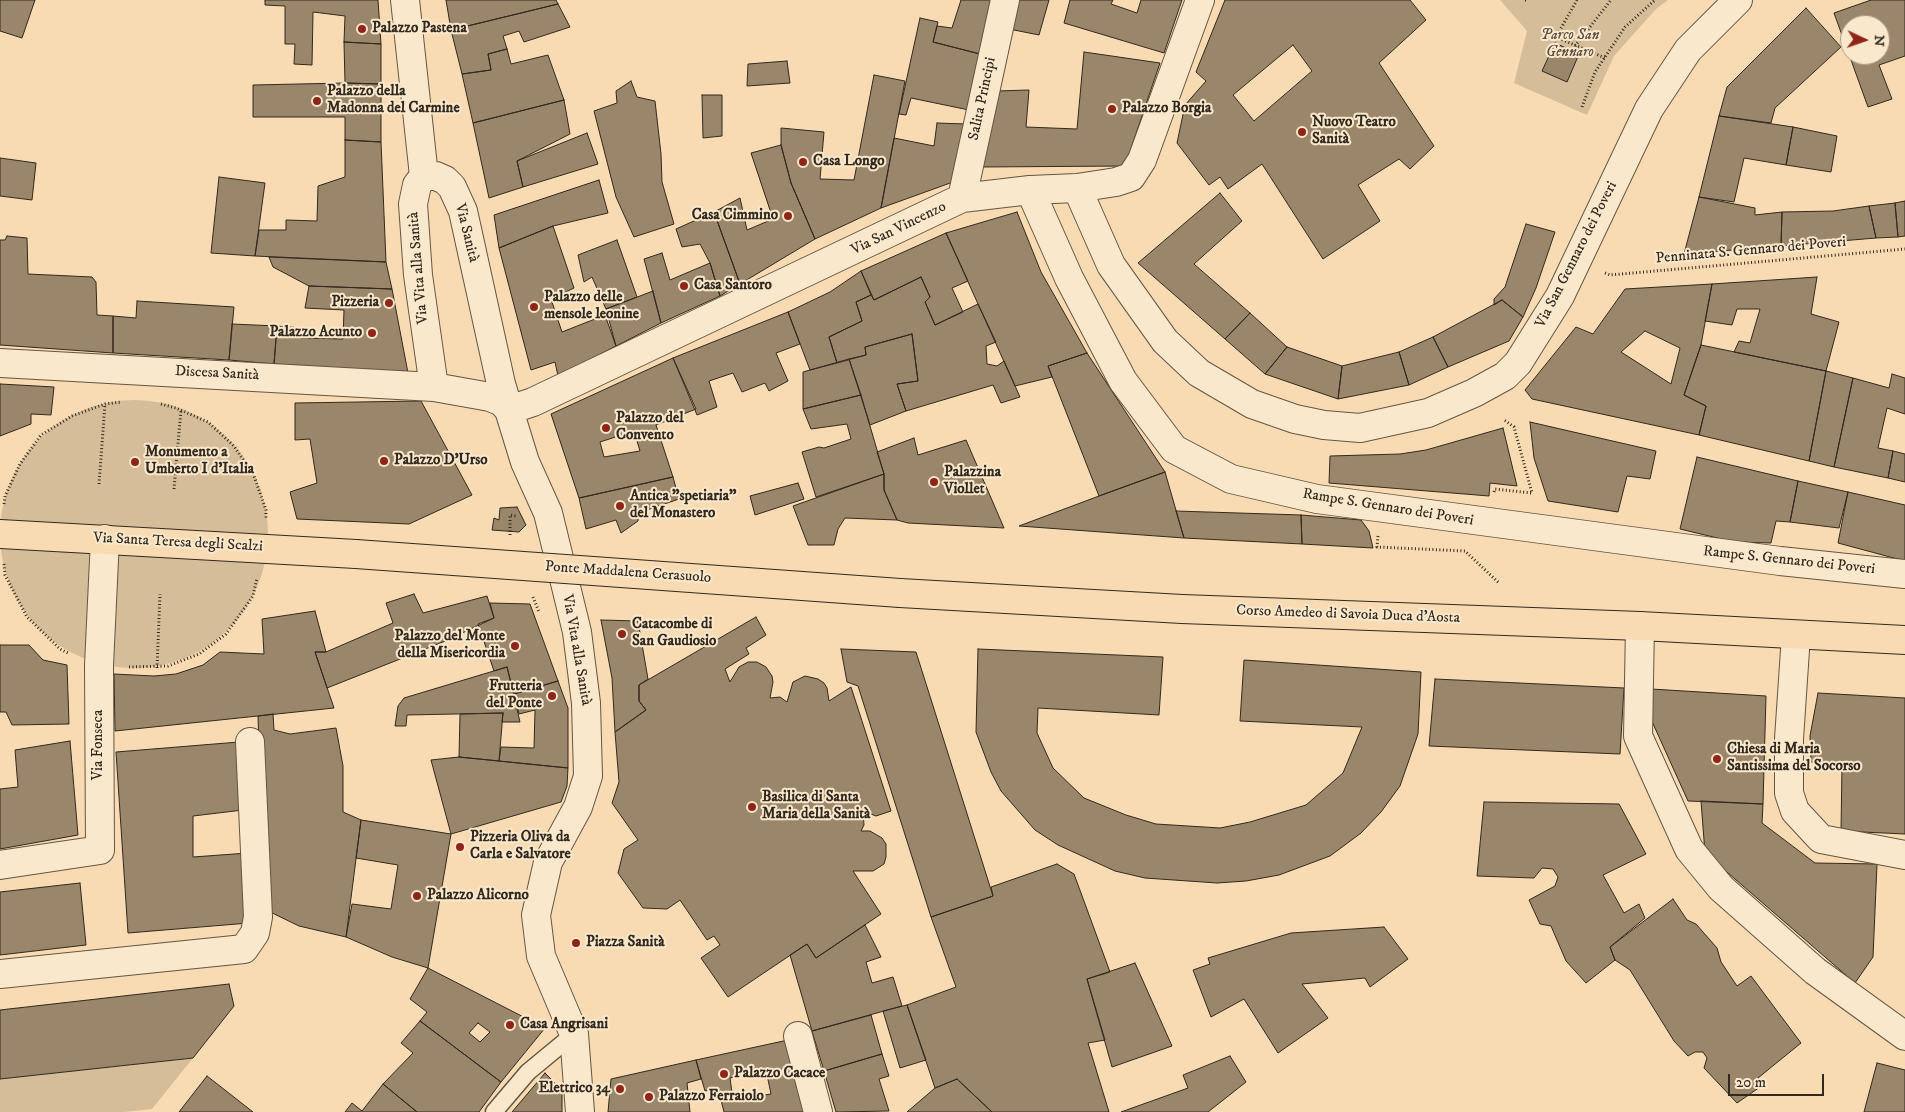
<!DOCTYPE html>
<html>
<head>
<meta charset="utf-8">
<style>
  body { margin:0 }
  #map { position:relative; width:1905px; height:1112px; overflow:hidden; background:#f8dbb2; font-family:"IM FELL DW Pica",serif }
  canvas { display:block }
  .north { position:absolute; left:1840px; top:15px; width:50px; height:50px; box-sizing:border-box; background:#fae8cd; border:1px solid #aa9c87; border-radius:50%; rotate:93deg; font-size:14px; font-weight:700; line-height:20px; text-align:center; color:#32291e }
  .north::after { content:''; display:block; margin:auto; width:18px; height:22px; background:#8f2418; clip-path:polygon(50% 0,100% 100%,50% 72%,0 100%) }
  .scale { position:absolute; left:1728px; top:1074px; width:96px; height:22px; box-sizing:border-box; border:2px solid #32291e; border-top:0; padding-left:6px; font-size:15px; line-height:18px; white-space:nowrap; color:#32291e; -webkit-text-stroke:4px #fae8cd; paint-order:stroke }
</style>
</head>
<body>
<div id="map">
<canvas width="1905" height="1112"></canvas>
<div class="north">N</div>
<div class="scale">20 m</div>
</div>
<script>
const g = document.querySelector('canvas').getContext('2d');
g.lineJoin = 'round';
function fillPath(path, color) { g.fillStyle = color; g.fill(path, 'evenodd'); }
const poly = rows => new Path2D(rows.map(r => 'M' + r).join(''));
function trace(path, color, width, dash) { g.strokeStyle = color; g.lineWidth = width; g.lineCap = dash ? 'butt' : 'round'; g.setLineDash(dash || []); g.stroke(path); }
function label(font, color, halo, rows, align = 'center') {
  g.font = font + ' "IM FELL DW Pica",serif'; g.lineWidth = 4; g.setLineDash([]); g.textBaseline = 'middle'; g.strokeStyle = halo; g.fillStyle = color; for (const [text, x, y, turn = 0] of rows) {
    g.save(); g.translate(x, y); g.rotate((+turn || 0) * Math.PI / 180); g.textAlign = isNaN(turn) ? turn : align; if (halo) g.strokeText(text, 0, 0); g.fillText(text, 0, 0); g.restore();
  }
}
const green = poly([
  [1500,0,1668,0,1656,9,1614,56,1587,115,1514,83,1527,31],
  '0 534a134 134 0 1 1 268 0a134 134 0 1 1-268 0Z',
  [193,1058,152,1109,124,1112,0,1112,0,1079]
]);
const building = poly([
  [0,0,35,0,22,38,0,31,0,0],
  [265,0,378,0,381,44,344,42,345,16,313,12,312,65,294,64,295,44,285,44,285,6,265,5,265,0],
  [446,0,556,0,558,4,451,30,446,0],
  [961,0,994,0,980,54,933,42,937,26,952,28,961,0],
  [1019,0,1049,0,1039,35,1009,29,1019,0],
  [1070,0,1113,0,1111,4,1137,13,1141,0,1182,0,1164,53,1064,23,1070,0],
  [1225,0,1410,0,1426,20,1379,63,1434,146,1410,169,1399,159,1358,185,1380,221,1323,259,1262,164,1228,189,1220,177,1209,185,1177,143,1185,105,1206,81,1196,72,1225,0],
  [1293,45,1312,71,1254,121,1233,95,1293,45],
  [1871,0,1905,0,1905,56,1879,65,1892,99,1868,107,1834,13,1871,0],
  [1850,25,1880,25,1880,55,1850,55,1850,25],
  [558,4,570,27,524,42,519,31,503,36,507,49,488,54,491,70,462,74,451,30,558,4],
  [1806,8,1841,47,1775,108,1771,123,1719,116,1727,87,1806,8],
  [920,18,938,22,933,42,980,54,969,110,911,98,906,115,899,114,920,18],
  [344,42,381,44,381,84,345,83,344,42],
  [1555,43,1579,54,1567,82,1542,71,1555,43],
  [507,49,511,64,548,55,564,100,473,123,462,74,491,70,488,54,507,49],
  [1084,52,1160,63,1125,166,980,167,997,91,1029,90,1026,127,1077,129,1084,52],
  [787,61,790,83,747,86,748,64,787,61],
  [874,75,905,81,881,208,815,239,791,183,781,145,781,128,824,132,820,179,854,180,874,75],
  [631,81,637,97,655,101,661,154,662,182,674,224,634,237,616,197,594,111,617,103,616,91,631,81],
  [345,83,381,84,381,142,345,140,345,117,253,117,253,85,345,83],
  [702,95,722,95,722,136,703,138,702,95],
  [564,100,570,134,517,161,523,187,489,198,473,123,564,100],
  [1719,116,1793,127,1786,165,1744,158,1734,202,1699,197,1719,116],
  [937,123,966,124,953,182,881,208,894,138,934,146,937,123],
  [1793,127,1837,136,1831,172,1786,165,1793,127],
  [587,133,598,164,523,187,517,161,587,133],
  [345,140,381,142,386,262,255,256,259,230,286,230,286,220,317,221,318,186,345,177,345,140],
  [781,145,791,183,815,239,740,284,714,212,740,198,747,230,773,219,751,153,781,145],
  [0,158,36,163,32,200,0,196,0,158],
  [219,177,265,183,255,256,211,253,219,177],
  [599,180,608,213,553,226,499,248,494,215,599,180],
  [1220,193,1242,221,1194,264,1250,313,1225,339,1138,263,1220,193],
  [1699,197,1755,208,1755,215,1782,212,1781,246,1684,254,1699,197],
  [1905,201,1905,236,1898,237,1895,203,1905,201],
  [1895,203,1898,237,1876,238,1869,206,1895,203],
  [1869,206,1876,238,1781,246,1782,212,1833,211,1869,206],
  [714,212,740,284,720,296,710,263,700,244,682,247,676,229,714,212],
  [1017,212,1041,272,1087,353,1048,366,1052,377,1015,386,946,233,1017,212],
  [1526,224,1555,232,1536,288,1523,317,1502,300,1494,305,1494,299,1505,287,1526,224],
  [553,226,574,288,551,299,562,332,605,315,616,346,558,376,555,362,531,370,499,248,553,226],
  [946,233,968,281,952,288,963,312,935,325,925,302,930,297,921,277,874,300,861,271,946,233],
  [7,236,27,238,28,274,92,277,96,282,97,315,113,316,113,353,0,345,0,240,5,240,7,236],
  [617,240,637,297,606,309,592,277,584,282,578,255,617,240],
  [662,253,670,280,710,263,720,296,661,323,644,259,662,253],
  [269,257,386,262,392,289,309,286,273,267,269,257],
  [861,271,871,295,856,302,862,321,829,337,837,363,810,370,788,312,830,292,861,271],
  [921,277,930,297,925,302,935,325,978,304,996,342,986,346,987,364,997,366,1004,361,1020,397,1001,403,993,385,906,411,897,384,918,381,912,334,865,347,866,355,837,363,829,337,862,321,856,302,871,295,874,300,921,277],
  [1817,277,1811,314,1839,322,1826,371,1734,352,1739,341,1750,343,1760,309,1737,309,1732,325,1705,321,1712,284,1817,277],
  [1712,284,1701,345,1684,395,1706,406,1699,435,1532,399,1525,390,1576,327,1593,334,1625,289,1712,284],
  [1645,331,1680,348,1671,384,1621,352,1645,331],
  [309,286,392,289,408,373,274,364,277,326,302,328,301,338,343,339,344,310,305,308,309,286],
  [653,291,661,323,616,346,606,309,653,291],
  [1502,300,1523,317,1509,341,1448,367,1433,337,1502,300],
  [137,301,234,307,229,360,113,353,113,316,136,318,137,301],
  [788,312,800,344,776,353,788,381,769,391,765,383,742,392,733,373,709,381,717,407,697,415,673,358,788,312],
  [1250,313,1287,347,1265,374,1225,339,1250,313],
  [232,324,277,326,274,364,229,360,232,324],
  [912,334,918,381,897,384,906,411,870,425,849,359,866,355,865,347,912,334],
  [1433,337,1448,367,1409,385,1399,352,1433,337],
  [1701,345,1826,371,1809,461,1699,435,1706,406,1684,395,1701,345],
  [1287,347,1342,366,1338,399,1265,374,1287,347],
  [1399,352,1409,385,1338,399,1342,366,1399,352],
  [1087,353,1165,472,1099,496,1048,366,1087,353],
  [673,358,696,409,656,425,673,477,579,498,551,414,673,358],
  [634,431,640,451,604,457,600,442,634,431],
  [849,359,861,395,803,409,803,372,849,359],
  [1826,371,1853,378,1834,467,1809,461,1826,371],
  [1892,374,1905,378,1905,414,1887,408,1878,448,1893,451,1888,478,1834,467,1853,378,1889,388,1892,374],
  [0,384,54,387,51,415,31,414,31,424,0,436,0,384],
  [861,395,884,474,816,497,802,452,819,447,824,448,851,439,847,424,811,429,803,409,861,395],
  [421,401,472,495,409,524,297,519,290,492,317,483,310,439,295,440,295,403,421,401],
  [1530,422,1656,451,1650,479,1627,476,1618,512,1548,501,1534,458,1530,422],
  [1503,428,1517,486,1490,483,1489,496,1329,483,1330,456,1400,454,1426,450,1503,428],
  [914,438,918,455,966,440,1004,528,908,523,897,520,884,490,884,474,877,452,914,438],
  [1893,451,1905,454,1905,482,1888,478,1893,451],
  [1697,457,1798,481,1790,522,1776,521,1771,543,1734,542,1680,529,1697,457],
  [1165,472,1184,538,1019,526,1099,496,1165,472],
  [884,474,884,490,897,520,845,518,838,529,834,545,808,545,793,506,884,474],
  [673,477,679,499,638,513,638,521,621,533,616,520,586,529,579,498,673,477],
  [1798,481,1848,492,1839,528,1790,522,1798,481],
  [798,483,804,499,755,515,750,496,798,483],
  [1848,492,1905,505,1905,561,1838,543,1848,492],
  [517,507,526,525,519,532,492,530,494,518,499,520,500,508,517,507],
  [1176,511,1301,515,1302,544,1184,538,1176,511],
  [1301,515,1361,520,1369,531,1373,548,1302,544,1301,515],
  [414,594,423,613,487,596,494,618,443,642,327,688,315,652,326,652,393,623,386,603,414,594],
  [490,603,530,604,558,681,514,694,507,667,494,671,478,624,494,618,490,603],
  [315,611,326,652,315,652,334,708,115,731,114,674,154,676,176,674,203,665,220,652,264,654,262,619,315,611],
  [756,617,766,635,746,648,749,654,725,669,730,682,739,667,748,662,757,662,766,667,772,676,773,682,770,698,780,697,787,702,793,682,805,676,818,679,824,683,827,688,829,701,851,687,891,811,876,816,863,811,864,825,861,831,870,831,882,838,886,844,886,857,884,864,873,871,853,871,881,914,816,958,807,944,728,997,701,958,720,945,714,936,707,940,680,900,667,909,643,908,618,873,624,849,638,840,612,803,619,782,615,732,646,710,639,701,639,685,756,617],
  [601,620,638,621,648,679,639,685,639,701,646,710,615,732,612,678,601,620],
  [0,645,29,645,43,660,67,665,69,724,12,725,6,712,0,712,0,645],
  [841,649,916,652,993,896,931,917,858,686,847,682,841,649],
  [978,649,1163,657,1159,715,1038,708,1037,733,1053,768,1084,798,1126,815,1156,824,1220,828,1250,822,1306,805,1343,773,1362,727,1240,721,1244,660,1421,672,1418,734,1400,786,1381,812,1361,833,1330,856,1279,875,1246,881,1217,883,1145,878,1115,871,1058,845,1035,830,1001,791,991,772,976,732,978,649],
  [507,667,520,722,502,722,503,713,407,715,406,726,395,726,398,706,404,698,507,667],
  [1435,679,1624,688,1620,754,1429,746,1435,679],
  [558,681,568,708,568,768,499,761,501,747,534,748,535,710,519,714,514,694,558,681],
  [1651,689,1766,696,1763,804,1688,801,1650,717,1651,689],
  [1818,693,1905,698,1905,834,1841,831,1842,766,1811,762,1810,736,1818,693],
  [503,713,499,761,459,757,460,714,503,713],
  [273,714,274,730,290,734,336,728,343,766,343,812,361,820,346,937,299,926,264,909,258,716,273,714],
  [70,741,78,835,0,849,0,789,18,787,15,750,70,741],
  [239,742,243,810,193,816,193,857,248,853,249,923,128,933,116,752,239,742],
  [459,757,568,768,567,786,561,802,451,834,431,760,459,757],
  [1701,801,1763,804,1762,823,1815,863,1877,864,1873,957,1855,983,1705,853,1701,801],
  [1484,802,1619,804,1646,854,1603,875,1624,913,1639,904,1645,918,1610,947,1615,960,1586,983,1566,961,1551,926,1540,924,1529,900,1555,886,1558,877,1553,869,1542,868,1534,878,1477,876,1484,802],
  [361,820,451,834,428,968,392,957,346,937,352,904,391,909,398,865,356,858,361,820],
  [1057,864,1074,874,1110,972,1087,979,1105,1040,1088,1043,1109,1112,992,1112,957,1079,935,1088,907,1005,956,987,931,917,993,896,991,887,1057,864],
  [80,883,86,945,0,955,0,892,80,883],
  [1673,899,1687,920,1696,924,1717,948,1721,962,1737,986,1751,976,1801,1043,1758,1078,1763,1085,1737,1103,1704,1068,1707,1058,1703,1052,1695,1052,1688,1056,1674,1041,1630,970,1615,960,1610,947,1673,899],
  [865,925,881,957,866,962,872,983,893,977,902,1006,812,1031,790,955,807,944,816,958,865,925],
  [1384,927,1408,959,1370,987,1365,978,1302,984,1328,1018,1278,1053,1244,999,1211,1017,1193,970,1210,964,1208,958,1291,933,1384,927],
  [1135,963,1172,1046,1112,1067,1087,979,1135,963],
  [428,968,545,1028,501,1082,420,1021,427,1012,410,999,428,968],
  [478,1023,490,1032,480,1042,469,1033,478,1023],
  [229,984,234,1006,193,1058,0,1079,0,1010,229,984],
  [907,1005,926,1060,900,1068,883,1011,907,1005],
  [871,1015,882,1054,824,1071,812,1031,871,1015],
  [420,1021,501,1082,479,1112,417,1112,383,1084,413,1053,401,1043,420,1021],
  [788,1040,808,1112,724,1112,718,1088,705,1091,696,1060,788,1040],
  [766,1070,771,1094,733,1100,730,1078,766,1070],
  [882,1054,889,1076,879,1079,889,1111,836,1112,824,1071,882,1054],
  [1230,1056,1246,1082,1208,1112,1121,1112,1188,1088,1183,1075,1230,1056],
  [696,1060,701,1079,687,1083,690,1112,608,1112,611,1079,696,1060],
  [1877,1063,1905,1070,1905,1112,1864,1112,1877,1063],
  [545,1073,562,1090,562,1112,512,1112,545,1073],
  [207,1076,253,1112,179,1112,207,1076],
  [957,1079,992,1112,907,1112,935,1088,957,1079],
  [383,1084,417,1112,345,1112,352,1103,362,1111,383,1084]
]);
const path = poly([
  [1525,0,1526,0],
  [1577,0,1556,37,1605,58],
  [1575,46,1611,0],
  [1582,107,1595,72,1625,27,1655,0],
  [1605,273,1610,275,1905,249],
  [161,404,176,408,208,422,234,446,254,476,266,510,266,519],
  [99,484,105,404],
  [174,489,181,410],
  [1494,492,1495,489,1532,493,1514,427,1503,419],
  [4,504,5,496,20,464,41,435,72,416,105,404,121,402],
  [510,535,510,515,516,516],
  [1378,536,1377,547,1465,551,1499,583],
  [4,564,5,575,27,617,60,649,68,653],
  [533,597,539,612],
  [129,667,168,666,199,654,226,634,253,596,257,578],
  [157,668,160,594]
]);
const lane = poly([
  [494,1112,528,1072,574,1034]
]);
const street = poly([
  [405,0,424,176],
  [424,176,436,176,445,180,452,187,463,211,501,384,525,462,548,513,577,632,586,703,588,776,578,807,548,862,536,915,541,956,574,1034,580,1112],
  [424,176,417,185,413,204,418,275,434,387],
  [1077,188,1111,265,1165,341,1199,373,1252,404,1295,419,1324,425,1360,428,1428,413,1474,393,1505,376,1518,363,1560,296,1649,109,1688,50,1738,0],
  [1030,190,1069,278,1123,381,1174,449,1231,479,1317,499,1780,561,1905,574],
  [962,198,1005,0],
  [0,363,434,387,490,397,502,402,509,410],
  [509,410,533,402,962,198,1030,190,1077,188,1116,182,1131,177,1142,160,1200,0],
  [1640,626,1638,736,1689,849,1721,888,1815,971,1905,1036],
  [1796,635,1789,739,1789,793,1795,811,1821,839,1905,855],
  [0,865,100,850,99,665,105,539],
  [0,974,244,949,255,933,258,917,250,742],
  [798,1036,818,1112]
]);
const primary = poly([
  [0,534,356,554],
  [900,593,1182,609,1640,626,1905,640]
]);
const primaryBridge = poly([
  [356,554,900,593]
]);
const markers = [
  [362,29,5,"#8f2418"],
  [317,101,5,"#8f2418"],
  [1112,109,5,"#8f2418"],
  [1302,132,5,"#8f2418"],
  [803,162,5,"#8f2418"],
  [788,216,5,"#8f2418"],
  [684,286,5,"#8f2418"],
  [389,303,5,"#8f2418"],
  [534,307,5,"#8f2418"],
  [372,333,5,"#8f2418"],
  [606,428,5,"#8f2418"],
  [384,461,5,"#8f2418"],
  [135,462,5,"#8f2418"],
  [934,482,5,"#8f2418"],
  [620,506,5,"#8f2418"],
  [622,634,5,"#8f2418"],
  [515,646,5,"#8f2418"],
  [552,696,5,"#8f2418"],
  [1717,759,5,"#8f2418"],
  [752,807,5,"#8f2418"],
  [460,847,5,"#8f2418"],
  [417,896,5,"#8f2418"],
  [576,943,5,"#8f2418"],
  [510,1025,5,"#8f2418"],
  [724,1074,5,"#8f2418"],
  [620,1089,5,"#8f2418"],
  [649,1097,5,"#8f2418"]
];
const poiNames = [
  ["Palazzo Pastena",372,29],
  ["Palazzo della",327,92],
  ["Madonna del Carmine",327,109],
  ["Palazzo Borgia",1122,109],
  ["Nuovo Teatro",1312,123],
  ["Sanità",1312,140],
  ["Casa Longo",813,162],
  ["Casa Cimmino",778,216,"right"],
  ["Casa Santoro",694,286],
  ["Palazzo delle",544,298],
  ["mensole leonine",544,315],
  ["Pizzeria",379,303,"right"],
  ["Palazzo Acunto",362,333,"right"],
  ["Palazzo del",616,419],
  ["Convento",616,436],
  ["Monumento a",145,453],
  ["Umberto I d'Italia",145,470],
  ["Palazzo D'Urso",394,461],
  ["Palazzina",944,473],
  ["Viollet",944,490],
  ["Antica \"spetiaria\"",630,497],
  ["del Monastero",630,514],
  ["Catacombe di",632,625],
  ["San Gaudiosio",632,642],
  ["Palazzo del Monte",505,637,"right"],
  ["della Misericordia",505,654,"right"],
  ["Frutteria",542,687,"right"],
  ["del Ponte",542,704,"right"],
  ["Chiesa di Maria",1727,750],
  ["Santissima del Socorso",1727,767],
  ["Basilica di Santa",762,798],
  ["Maria della Sanità",762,815],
  ["Pizzeria Oliva da",470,838],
  ["Carla e Salvatore",470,855],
  ["Palazzo Alicorno",427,896],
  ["Piazza Sanità",586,943],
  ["Casa Angrisani",520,1025],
  ["Palazzo Cacace",734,1074],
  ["Elettrico 34",610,1089,"right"],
  ["Palazzo Ferraiolo",659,1097]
];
const parkNames = [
  ["Parco San",1570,36],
  ["Gennaro",1570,53]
];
const streetNames = [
  ["Salita Principi",983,99,-78],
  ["Via San Vincenzo",899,229,-26],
  ["Via Sanità",466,233,76],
  ["Penninata S. Gennaro dei Poveri",1751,251,-5],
  ["Via San Gennaro dei Poveri",1577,255,-63],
  ["Via Vita alla Sanità",419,268,-95],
  ["Discesa Sanità",217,374,3],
  ["Rampe S. Gennaro dei Poveri",1388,508,9],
  ["Via Santa Teresa degli Scalzi",178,543,3],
  ["Rampe S. Gennaro dei Poveri",1789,561,6],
  ["Ponte Maddalena Cerasuolo",628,573,4],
  ["Corso Amedeo di Savoia Duca d'Aosta",1348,615,2],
  ["Via Vita alla Sanità",576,650,80],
  ["Via Fonseca",99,745,-90]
];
fillPath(green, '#d6bd99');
fillPath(building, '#99866b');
trace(building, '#32291e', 1);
trace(lane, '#645643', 19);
trace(street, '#645643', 30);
trace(primary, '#32291e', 30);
trace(path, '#32291e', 3, [1, 2.5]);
trace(lane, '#fae8cd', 16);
trace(street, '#fae8cd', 28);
trace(primary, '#f8dbb2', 28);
trace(primaryBridge, '#32291e', 30, []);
trace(primaryBridge, '#f8dbb2', 28);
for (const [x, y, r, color] of markers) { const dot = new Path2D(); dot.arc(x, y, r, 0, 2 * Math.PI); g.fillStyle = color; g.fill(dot); trace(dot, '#fae8cd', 2); }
label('bold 15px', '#32291e', '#fae8cd', poiNames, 'left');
label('italic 15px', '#5b4e3d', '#fae8cd', parkNames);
label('15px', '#32291e', '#fae8cd', streetNames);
</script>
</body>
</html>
